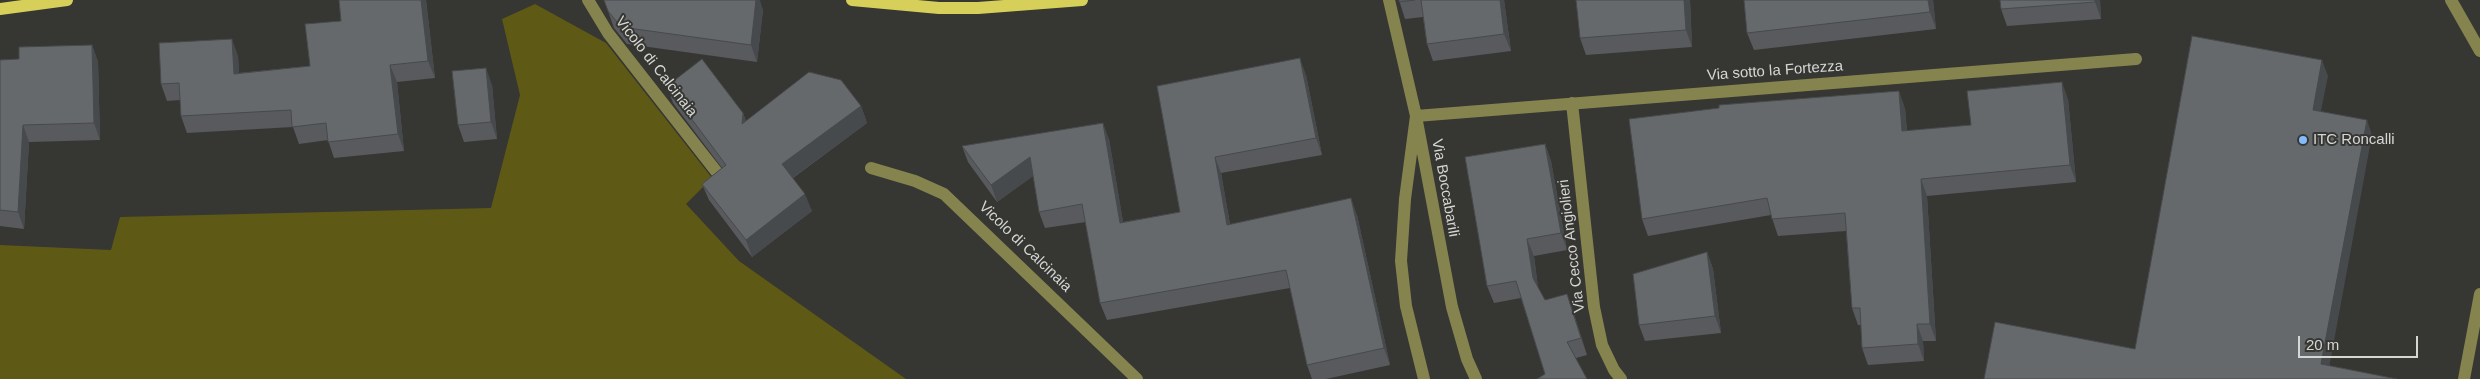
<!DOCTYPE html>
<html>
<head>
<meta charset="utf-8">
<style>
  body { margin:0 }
  #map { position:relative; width:2480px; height:379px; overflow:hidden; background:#363633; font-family:Helvetica,sans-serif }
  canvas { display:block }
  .scale { position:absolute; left:2298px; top:336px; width:120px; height:22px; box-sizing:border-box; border:2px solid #d6d6d4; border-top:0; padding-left:6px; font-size:15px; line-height:18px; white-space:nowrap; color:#d6d6d4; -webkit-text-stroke:4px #363633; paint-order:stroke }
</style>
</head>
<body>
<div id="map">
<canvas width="2480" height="379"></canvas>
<div class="scale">20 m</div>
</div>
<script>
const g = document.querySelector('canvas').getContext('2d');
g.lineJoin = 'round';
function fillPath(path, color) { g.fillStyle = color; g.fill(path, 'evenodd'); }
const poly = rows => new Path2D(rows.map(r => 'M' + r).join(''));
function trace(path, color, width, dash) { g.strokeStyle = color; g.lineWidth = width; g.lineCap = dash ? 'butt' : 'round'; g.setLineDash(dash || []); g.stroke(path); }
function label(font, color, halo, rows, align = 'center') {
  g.font = font + ' Helvetica,sans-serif'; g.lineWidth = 4; g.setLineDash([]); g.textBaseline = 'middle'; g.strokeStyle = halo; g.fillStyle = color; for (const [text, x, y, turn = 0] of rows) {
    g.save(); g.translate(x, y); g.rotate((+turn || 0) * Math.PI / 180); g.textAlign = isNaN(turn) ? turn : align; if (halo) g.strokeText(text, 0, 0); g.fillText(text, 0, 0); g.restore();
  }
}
const green = poly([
  [535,4,606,43,712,178,686,204,739,261,906,379,0,379,0,245,111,250,120,217,491,208,520,95,502,19]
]);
const minor = poly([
  [588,0,608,33,719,175],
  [1389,0,1416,116,1452,307,1467,359,1476,379],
  [2451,0,2480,51],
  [1572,103,1594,307,1602,345,1614,370,1621,379],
  [871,168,915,181,944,194,1137,379],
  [1424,379,1406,306,1401,261,1405,199,1416,116,2136,59],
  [2464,379,2480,294]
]);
const major = poly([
  [852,0,939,8,978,8,1082,0],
  [0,9,67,0]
]);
const wall = poly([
  [339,0,426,0,435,78,397,82,404,151,334,158,328,140,299,144,293,127,187,133,181,116,180,100,167,101,161,84,238,56,239,73,310,66,341,21],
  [604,0,763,10,757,62,627,44,614,28],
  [1399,0,1504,0,1511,51,1433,61,1427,44,1423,17,1405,19],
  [1690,0,1692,47,1586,55,1580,38],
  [1744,0,1933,0,1936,29,1754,50,1747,33],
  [2000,0,2100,0,2101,19,2007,26,2001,9],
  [92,45,98,62,100,140,29,142,24,229,0,226,0,60,19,59],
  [1306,75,1322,155,1221,173,1230,224,1357,215,1390,365,1326,379,1312,379,1307,365,1290,288,1107,320,1100,303,1086,222,1045,228,1039,212,1033,176,997,202,968,162,962,146,1109,139,1123,222,1180,212,1157,86],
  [492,85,497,139,464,142,458,125],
  [667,86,743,113,746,121,861,106,867,123,793,178,812,211,752,257,709,200,702,184,722,168,673,103],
  [2068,99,2076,182,1927,196,1936,341,1923,341,1924,361,1868,365,1862,348,1861,325,1858,325,1852,308,1846,231,1778,236,1771,215,1648,236,1642,219,1905,108,1907,131,1971,125],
  [1545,144,1551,161,1567,250,1534,256,1538,288,1545,300,1573,311,1587,355,1576,358,1545,374,1521,298,1494,303,1487,286],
  [1707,252,1713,269,1721,333,1645,341,1639,325]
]);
const shadedWall = poly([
  [421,0,426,0,435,78,428,61],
  [756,0,760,0,763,10,757,62,751,45],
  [1500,0,1504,0,1511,51,1504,34],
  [1684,0,1690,0,1692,47,1686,30],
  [1928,0,1933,0,1936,29,1930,12],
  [2095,0,2100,0,2101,19,2095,2],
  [232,39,238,56,240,91,234,74],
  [92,45,98,62,100,140,94,123],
  [1300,58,1306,75,1322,155,1316,138],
  [2322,60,2328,76,2318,125,2313,110],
  [390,65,397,82,404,151,398,134],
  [486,68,492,85,497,139,491,122],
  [2062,82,2068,99,2076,182,2070,165],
  [1899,91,1905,108,1908,148,1902,131],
  [861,106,867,123,788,181,782,164],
  [743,113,749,130,742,124],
  [2367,120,2372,135,2327,379,2321,364],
  [1103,123,1109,139,1126,239,1120,223],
  [23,125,29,142,24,229,18,212],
  [1545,144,1551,161,1567,250,1561,233],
  [1030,157,1036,174,997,202,991,185],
  [1215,157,1221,173,1233,242,1227,225],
  [1921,179,1927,196,1936,341,1930,324],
  [805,194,812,211,752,257,746,240],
  [1351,198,1357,215,1390,365,1384,348],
  [1527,239,1534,256,1539,295,1533,278],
  [1707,252,1713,269,1721,333,1715,316],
  [1567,294,1573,311,1587,355,1581,338],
  [1917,324,1923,341,1924,361,1918,344]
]);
const building = poly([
  [339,0,421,0,428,61,390,65,398,134,328,142,326,123,292,127,291,110,181,116,179,83,161,84,159,43,232,39,234,74,310,66,305,24,341,21,339,0],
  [604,0,756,0,751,45,621,27,608,11,604,0],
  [1399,0,1415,0,1399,2,1399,0],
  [1421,0,1500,0,1504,34,1427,44,1421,0],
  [1576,0,1684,0,1686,30,1580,38,1576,0],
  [1744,0,1928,0,1930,12,1747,33,1744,0],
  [2000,0,2095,0,2095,2,2001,9,2000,0],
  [2192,36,2322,60,2313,110,2367,120,2321,364,2397,379,1984,379,1995,322,2135,349,2192,36],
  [92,45,94,123,23,125,18,212,0,210,0,60,19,59,19,47,92,45],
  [1300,58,1316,138,1215,157,1227,225,1351,198,1384,348,1307,365,1286,270,1100,303,1082,204,1039,212,1030,157,991,185,962,146,1103,123,1120,223,1180,212,1157,86,1300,58],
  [702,59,743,113,742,124,809,72,841,80,861,106,782,164,805,194,746,240,702,184,726,165,667,86,702,59],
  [486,68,491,122,458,125,452,71,486,68],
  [2062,82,2070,165,1921,179,1930,324,1917,324,1918,344,1862,348,1860,308,1852,308,1845,213,1772,219,1767,198,1642,219,1629,119,1719,108,1719,105,1899,91,1902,131,1971,125,1967,91,2062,82],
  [1545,144,1561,233,1527,239,1533,278,1545,300,1567,294,1581,338,1567,342,1587,379,1537,379,1545,374,1516,281,1487,286,1465,157,1545,144],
  [1707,252,1715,316,1639,325,1633,274,1707,252]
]);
const markers = [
  [2303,140,5,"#84bcfb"]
];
const streetNames = [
  ["Vicolo di Calcinaia",656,67,52],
  ["Via sotto la Fortezza",1775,71,-4],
  ["Via Boccabarili",1445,188,80],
  ["Via Cecco Angiolieri",1572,246,-97],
  ["Vicolo di Calcinaia",1025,247,44]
];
const poiNames = [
  ["ITC Roncalli",2313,140]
];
fillPath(green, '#5e5a15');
trace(minor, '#86844e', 12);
trace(major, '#d6d05a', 12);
fillPath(wall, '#585a5d');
fillPath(shadedWall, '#474a4c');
fillPath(building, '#66696c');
trace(building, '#474a4c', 1);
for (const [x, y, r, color] of markers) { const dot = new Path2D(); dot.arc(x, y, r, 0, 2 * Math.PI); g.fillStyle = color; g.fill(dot); trace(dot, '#363633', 2); }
label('15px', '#d6d6d4', '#363633', streetNames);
label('15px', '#d6d6d4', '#363633', poiNames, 'left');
</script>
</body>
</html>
